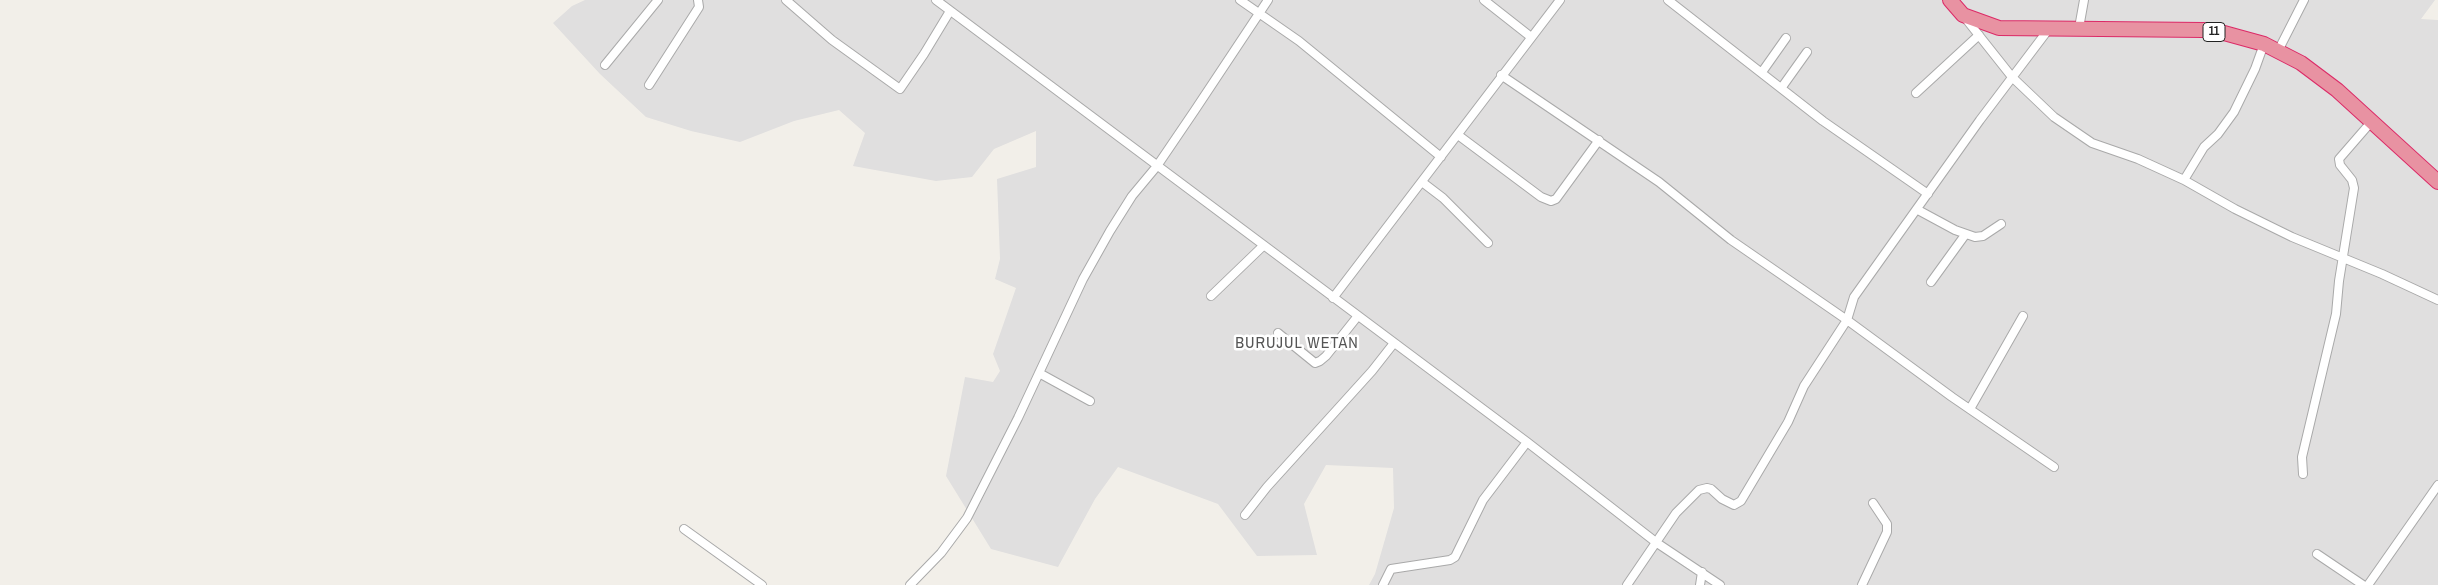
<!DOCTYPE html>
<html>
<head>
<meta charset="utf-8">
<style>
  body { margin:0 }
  canvas { display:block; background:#f2efe9 }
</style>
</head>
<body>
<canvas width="2438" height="585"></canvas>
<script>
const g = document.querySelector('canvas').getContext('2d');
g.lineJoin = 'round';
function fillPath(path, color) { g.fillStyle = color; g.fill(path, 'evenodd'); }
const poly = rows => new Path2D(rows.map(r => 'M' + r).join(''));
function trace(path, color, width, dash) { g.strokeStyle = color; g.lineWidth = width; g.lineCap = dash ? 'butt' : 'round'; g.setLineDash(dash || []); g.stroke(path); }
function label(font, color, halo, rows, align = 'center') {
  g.font = font + ' "Archivo Narrow",sans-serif'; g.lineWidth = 5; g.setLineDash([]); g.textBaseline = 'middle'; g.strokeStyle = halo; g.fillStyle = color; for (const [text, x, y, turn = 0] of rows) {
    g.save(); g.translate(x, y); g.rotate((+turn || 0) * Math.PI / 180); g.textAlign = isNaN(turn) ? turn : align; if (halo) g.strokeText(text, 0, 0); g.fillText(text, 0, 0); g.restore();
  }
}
const residential = poly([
  [585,0,2435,0,2421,19,2438,20,2438,585,1369,585,1375,574,1394,508,1393,468,1326,465,1304,504,1317,555,1257,556,1218,504,1118,467,1095,499,1058,567,991,549,946,476,965,377,993,382,1000,371,993,354,1016,288,995,279,1000,259,997,179,1036,167,1036,131,994,149,972,177,936,181,853,166,865,133,839,110,794,121,740,142,691,131,646,117,600,74,553,23,572,6]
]);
const street = poly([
  [786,0,832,40,900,89,924,54,950,11],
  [936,0,1527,442,1657,543,1720,585],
  [1240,0,1299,41,1441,157],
  [1484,0,1531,37],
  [1668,0,1823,121,1928,194],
  [1966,19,2012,77,2054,117,2092,143,2138,159,2184,180,2235,209,2292,237,2382,274,2438,300],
  [2079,28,2084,0],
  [2278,51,2304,0],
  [605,65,658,0],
  [1762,72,1786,38],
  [1501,75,1659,182,1731,240,1847,320,1952,397,2054,467],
  [649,85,699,7,698,0],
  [1782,87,1807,52],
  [1916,93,1979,35],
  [1458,135,1541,197,1551,201,1556,199,1599,140],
  [2184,180,2204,147,2218,134,2234,112,2255,69,2264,44],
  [1422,182,1443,198,1488,243],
  [1918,210,1955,230,1975,237,1983,236,2001,224],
  [1931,282,1965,235],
  [1211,296,1263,246],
  [1333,298,1560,0],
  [1278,333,1315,363,1320,361,1326,356,1357,317],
  [1039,373,1090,401],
  [1970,409,2023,316],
  [2303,474,2302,457,2336,314,2339,281,2354,188,2352,180,2340,165,2339,159,2372,121],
  [1245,515,1267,487,1372,371,1394,343],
  [684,529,762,585],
  [2317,554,2363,585],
  [910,585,941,553,967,518,1018,418,1083,279,1110,231,1132,196,1157,166,1195,110,1268,0],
  [1383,585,1391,569,1450,560,1455,557,1483,500,1527,442],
  [1627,585,1676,513,1699,490,1707,488,1711,489,1722,499,1734,505,1741,501,1788,422,1804,386,1847,320,1854,297,1980,120,2048,30],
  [1700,585,1702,572],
  [1862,585,1887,532,1887,524,1873,503],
  [2368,585,2438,485]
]);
const highway = poly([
  [1950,0,1963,15,1999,28,2203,30,2224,33,2264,44,2301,63,2337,90,2438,182]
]);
const shields = [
  [2214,32,22]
];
const shieldNames = [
  ["11",2214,32]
];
const quarterNames = [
  ["BURUJUL WETAN",1297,344]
];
fillPath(residential, '#e0dfdf');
trace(street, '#a9a9a9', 10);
trace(highway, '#dc2a67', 16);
trace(street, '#fff', 8);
trace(highway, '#e892a2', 14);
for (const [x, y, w] of shields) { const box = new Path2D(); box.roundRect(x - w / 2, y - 9.5, w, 19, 4); g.fillStyle = '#fff'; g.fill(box); trace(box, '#222', 1); }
label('bold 12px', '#222', null, shieldNames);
g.letterSpacing = '1px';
label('16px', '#555', '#fff', quarterNames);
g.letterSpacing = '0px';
</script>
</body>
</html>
